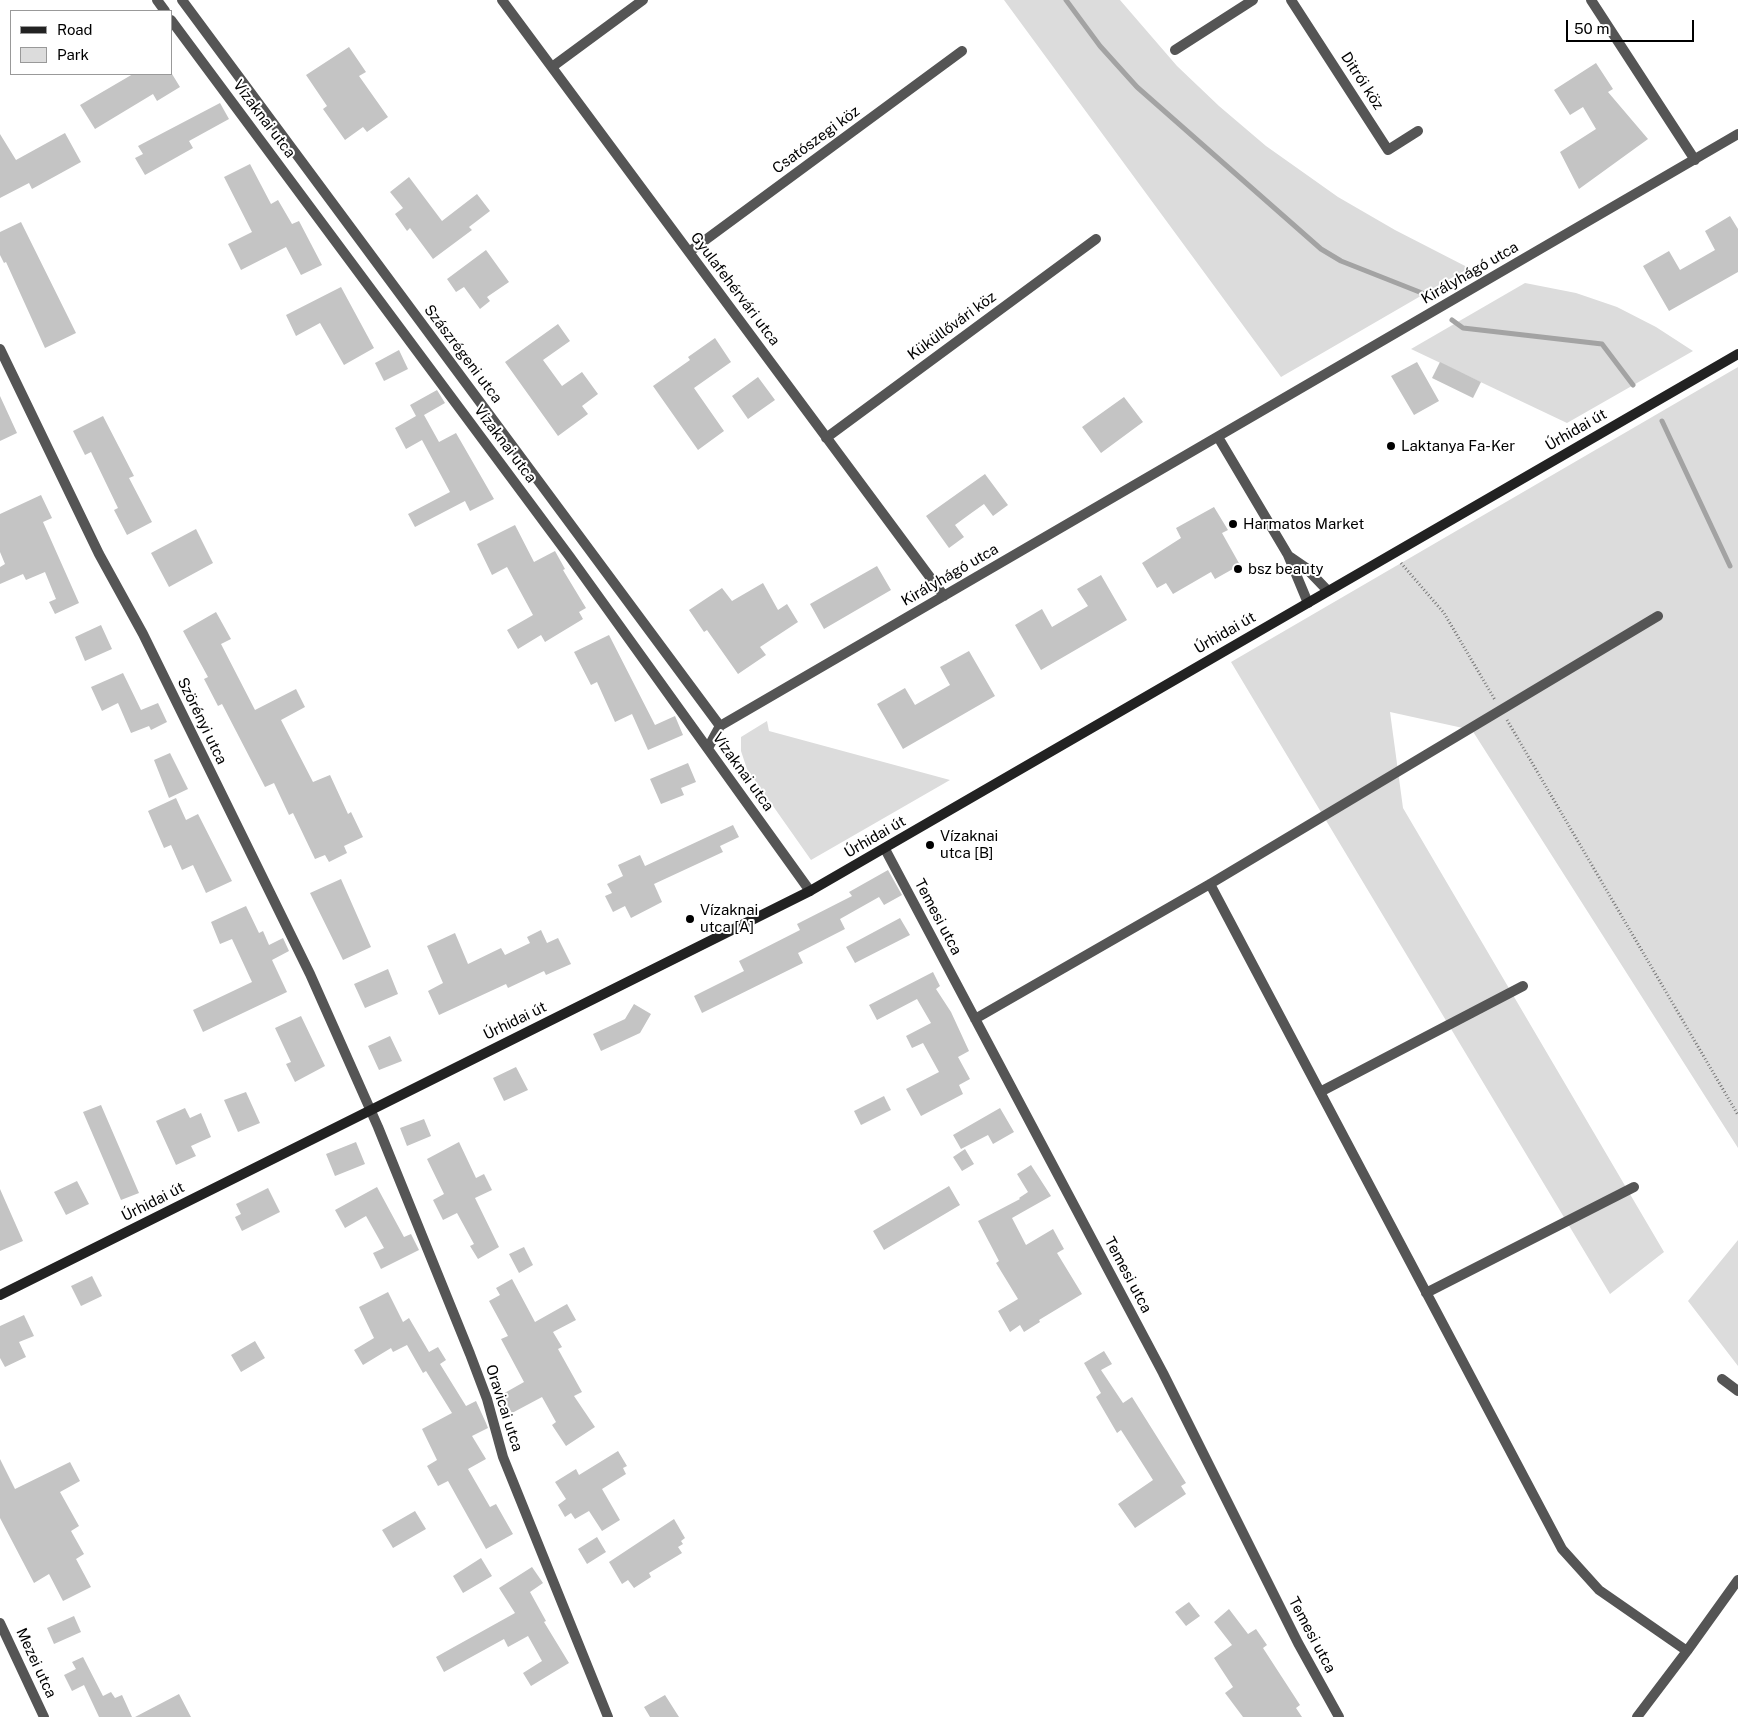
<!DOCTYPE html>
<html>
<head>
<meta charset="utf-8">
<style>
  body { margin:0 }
  #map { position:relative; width:1738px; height:1717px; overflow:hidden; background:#fff; font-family:"Public Sans",sans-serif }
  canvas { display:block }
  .legend { position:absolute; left:10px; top:10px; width:162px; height:65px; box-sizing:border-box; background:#fff; border:1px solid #999; margin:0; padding:6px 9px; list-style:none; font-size:15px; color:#000 }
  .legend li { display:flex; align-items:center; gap:10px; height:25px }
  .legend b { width:25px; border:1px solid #999 }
  .scale { position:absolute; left:1566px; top:20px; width:128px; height:22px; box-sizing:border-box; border:2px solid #000; border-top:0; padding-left:6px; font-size:15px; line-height:18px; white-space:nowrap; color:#000; -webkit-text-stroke:4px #fff; paint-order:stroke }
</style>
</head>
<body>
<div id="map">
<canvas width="1738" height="1717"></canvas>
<ul class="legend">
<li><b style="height:6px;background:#222"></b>Road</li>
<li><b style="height:14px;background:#dcdcdc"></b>Park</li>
</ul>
<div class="scale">50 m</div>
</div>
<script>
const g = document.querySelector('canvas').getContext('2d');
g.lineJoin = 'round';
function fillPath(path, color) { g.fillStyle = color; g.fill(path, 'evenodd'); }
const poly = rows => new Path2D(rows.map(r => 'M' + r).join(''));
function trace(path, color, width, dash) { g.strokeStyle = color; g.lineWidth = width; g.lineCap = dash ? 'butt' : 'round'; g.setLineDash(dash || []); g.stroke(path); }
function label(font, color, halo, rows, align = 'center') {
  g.font = font + ' "Public Sans",sans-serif'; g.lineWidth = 4; g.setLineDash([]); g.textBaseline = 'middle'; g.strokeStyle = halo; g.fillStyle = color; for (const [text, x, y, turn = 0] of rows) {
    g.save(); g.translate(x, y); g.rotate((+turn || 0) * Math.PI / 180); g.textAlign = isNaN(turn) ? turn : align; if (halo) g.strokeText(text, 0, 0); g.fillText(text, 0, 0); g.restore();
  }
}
const green = poly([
  [1004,0,1120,0,1177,66,1219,106,1266,146,1338,197,1395,230,1469,268,1281,377],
  [1525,283,1576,293,1617,307,1656,327,1693,351,1567,423,1411,349],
  [1738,367,1738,1148,1472,730,1390,712,1403,808,1664,1252,1610,1294,1231,662],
  [767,721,769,731,950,780,811,860,747,769,741,751,741,737],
  [1738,1240,1738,1366,1688,1301]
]);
const stream = poly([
  [1066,0,1100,46,1137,87,1321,249,1341,261,1422,293],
  [1452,320,1463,328,1602,344,1633,385],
  [1662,421,1730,566]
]);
const building = poly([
  [349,47,366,72,359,76,388,117,367,132,363,127,345,140,323,109,327,106,306,75],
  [1596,63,1613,89,1608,92,1648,139,1579,189,1560,152,1596,129,1583,107,1570,115,1554,90],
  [133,74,172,74,180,87,157,101,153,94,95,129,80,105],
  [220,103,229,119,189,141,193,148,145,175,135,158,143,154,138,146],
  [65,133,81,162,32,189,29,183,0,198,0,134,16,160],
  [250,164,271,204,278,200,292,224,299,221,322,265,301,275,286,247,241,270,228,244,252,232,224,177],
  [409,177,442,221,477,194,490,211,469,227,472,230,433,259,410,228,407,231,395,214,403,208,390,192],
  [1730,216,1738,229,1738,272,1669,311,1643,266,1669,251,1680,270,1715,250,1705,231],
  [21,222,76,333,45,348,6,262,4,263,0,255,0,232],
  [486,250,509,282,487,297,490,301,480,309,464,287,456,292,447,279],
  [341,287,374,348,344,365,320,323,296,336,286,315],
  [558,324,570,341,543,360,562,386,582,372,598,394,582,406,588,414,558,436,505,362],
  [715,338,731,362,694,388,724,431,698,450,653,386,690,360,688,357],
  [399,350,408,369,384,381,375,363],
  [1417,362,1439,401,1414,415,1391,376],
  [1440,362,1481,382,1473,398,1432,378],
  [758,377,775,400,748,419,732,396],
  [437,390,445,403,424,415,439,442,456,433,494,499,470,511,465,501,415,527,408,514,450,492,422,440,406,449,395,428,416,416,410,405],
  [0,396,17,433,0,441],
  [1124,397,1143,422,1101,453,1082,427],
  [103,416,134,476,129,478,152,522,127,535,114,510,118,508,91,452,85,455,73,431],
  [985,474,1008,505,993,516,984,504,970,514,955,525,964,537,949,548,926,516],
  [41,495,52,518,43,522,79,603,55,614,49,602,56,599,45,572,26,580,23,574,0,584,0,567,5,564,0,552,0,514],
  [1214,507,1228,530,1222,533,1240,565,1215,579,1211,572,1173,594,1166,583,1157,588,1142,563,1181,538,1176,528],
  [515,525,534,562,555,551,565,569,563,570,586,608,579,612,583,619,545,642,541,635,518,649,507,630,533,615,507,567,492,575,477,544],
  [196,529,213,563,169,587,151,553],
  [877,566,891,590,824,629,810,604],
  [1101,575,1127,620,1041,670,1015,625,1042,609,1052,627,1088,606,1077,589],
  [763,583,778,610,787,604,798,622,760,647,766,655,738,674,707,630,704,632,689,610,722,588,732,601],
  [216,612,231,639,221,644,255,710,296,689,305,707,281,720,313,782,330,775,348,814,351,812,363,837,344,846,347,853,329,862,325,855,315,859,293,813,289,815,274,783,265,787,222,704,218,706,204,679,208,677,183,631],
  [101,625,112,649,85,661,75,637],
  [609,635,655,725,675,716,683,735,648,750,632,714,615,722,597,682,591,685,574,652],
  [969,651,995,696,903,749,877,704,905,688,915,705,950,685,940,667],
  [123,673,141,710,158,703,167,722,151,730,149,726,131,733,118,703,102,711,91,687],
  [170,753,188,789,169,798,154,760],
  [688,763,696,782,681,788,684,795,661,804,650,779],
  [176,798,186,820,198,814,232,881,206,893,193,865,182,870,171,845,164,848,148,811],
  [733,825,739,837,720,846,723,852,654,884,662,902,631,918,625,906,613,912,605,896,612,893,607,884,623,876,618,865,640,855,645,866],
  [888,870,902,895,884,905,879,897,840,919,845,929,798,953,803,963,702,1013,694,996,744,971,739,961,800,930,797,924,852,896,849,892],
  [341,879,371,947,343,960,310,893],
  [246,906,259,933,263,931,269,945,283,938,289,951,272,960,287,992,203,1032,193,1010,252,982,232,939,220,944,211,922],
  [900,918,910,935,855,963,846,947],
  [541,930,547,943,558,938,571,964,546,975,544,971,508,988,506,984,439,1015,428,991,443,983,427,946,455,933,468,964,501,948,505,955,530,943,527,937],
  [388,969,398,994,365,1008,354,984],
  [933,972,940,986,936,989,951,1012,969,1051,958,1057,970,1079,959,1085,963,1094,921,1116,906,1089,939,1072,923,1043,912,1048,906,1036,931,1023,917,999,877,1020,869,1005],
  [634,1004,651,1014,640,1033,601,1051,593,1034,625,1019],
  [301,1016,325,1066,295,1082,286,1064,291,1062,275,1028],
  [390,1036,402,1061,379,1070,368,1046],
  [516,1067,528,1090,504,1101,493,1078],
  [246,1092,260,1123,238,1132,224,1100],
  [884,1096,891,1110,861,1125,854,1111],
  [101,1105,139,1193,121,1200,83,1112],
  [185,1108,190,1118,201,1113,211,1137,191,1146,196,1156,176,1165,156,1121],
  [1000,1108,1014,1132,993,1144,988,1135,961,1149,953,1135],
  [424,1119,431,1136,407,1146,400,1128],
  [356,1142,365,1164,335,1176,326,1154],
  [459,1142,476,1178,484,1174,492,1190,475,1198,499,1247,478,1259,470,1246,474,1244,457,1213,443,1220,433,1200,444,1194,427,1159],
  [965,1149,974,1164,962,1171,953,1157],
  [1031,1165,1051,1196,1012,1218,1026,1245,1053,1229,1064,1249,1057,1253,1082,1294,1039,1320,1040,1322,1024,1332,1020,1325,1010,1332,998,1311,1018,1299,996,1263,999,1261,978,1221,1020,1199,1019,1198,1028,1192,1017,1174],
  [77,1181,89,1204,66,1215,54,1192],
  [949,1186,960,1205,884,1250,873,1231],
  [377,1187,404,1237,411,1234,419,1250,381,1269,373,1253,384,1248,366,1216,345,1228,335,1210],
  [268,1188,280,1212,242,1231,235,1217,241,1214,236,1204],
  [0,1189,23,1241,0,1251],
  [524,1247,533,1265,519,1273,509,1254],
  [92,1276,102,1296,81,1306,71,1286],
  [512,1279,535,1322,567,1304,576,1320,553,1332,562,1347,558,1349,582,1392,574,1396,595,1427,566,1446,552,1425,556,1422,542,1397,512,1413,501,1395,524,1382,501,1339,508,1336,489,1301,500,1295,496,1288],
  [388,1292,403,1322,409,1318,429,1352,438,1347,446,1360,440,1364,466,1406,476,1401,486,1423,488,1428,472,1436,486,1459,468,1469,490,1507,496,1504,513,1534,486,1549,448,1481,438,1486,427,1466,437,1460,422,1429,452,1413,426,1371,423,1373,407,1345,393,1352,391,1348,363,1365,354,1350,374,1338,359,1307],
  [24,1315,34,1336,19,1342,26,1357,5,1367,0,1358,0,1326],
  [255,1341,265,1358,241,1372,231,1355],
  [1104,1351,1112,1364,1101,1370,1123,1403,1132,1397,1186,1483,1181,1486,1186,1494,1135,1528,1118,1504,1153,1480,1121,1430,1117,1433,1096,1397,1101,1393,1084,1363],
  [618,1451,627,1466,623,1468,626,1474,602,1489,620,1520,602,1531,589,1511,575,1519,571,1513,565,1517,558,1505,566,1499,555,1482,576,1469,579,1475],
  [0,1459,15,1489,70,1462,80,1481,60,1492,79,1526,71,1531,84,1554,76,1559,91,1587,63,1601,49,1574,34,1583,0,1518],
  [415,1511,426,1529,393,1548,382,1530],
  [674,1519,685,1538,681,1541,683,1544,678,1547,682,1553,649,1573,651,1577,634,1588,628,1580,622,1584,609,1562],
  [597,1537,606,1552,587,1564,578,1549],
  [481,1558,492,1576,463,1593,453,1576],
  [532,1567,543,1583,530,1592,546,1621,544,1622,569,1663,531,1686,523,1673,542,1661,528,1636,508,1647,504,1639,444,1672,436,1657,515,1613,499,1588],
  [1189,1602,1200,1616,1186,1626,1175,1612],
  [1229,1609,1248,1634,1256,1629,1267,1645,1263,1648,1300,1705,1296,1708,1302,1717,1243,1717,1225,1693,1233,1687,1214,1658,1232,1645,1214,1622],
  [74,1616,81,1632,54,1644,47,1628],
  [83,1657,103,1696,111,1692,115,1698,122,1695,132,1717,99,1717,84,1685,72,1691,64,1675,76,1669,72,1662],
  [179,1694,191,1717,135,1717],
  [665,1695,679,1717,650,1717,644,1707]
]);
const path = poly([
  [1401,563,1444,613,1495,700],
  [1507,720,1738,1115]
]);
const street = poly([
  [157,0,165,11],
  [182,0,720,726],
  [502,0,944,596],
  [1291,0,1388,150,1418,131],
  [1591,0,1695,160],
  [171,20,570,557,810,891],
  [1175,50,1253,0],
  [552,67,643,0],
  [689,252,962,51],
  [0,349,99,554,143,634,310,974,378,1127,470,1354,487,1399,503,1457,608,1717],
  [1218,437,1288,555,1308,603],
  [826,438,1096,239],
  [1289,556,1305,567,1328,591],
  [708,748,720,726,1738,134],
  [885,849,1163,1373,1298,1643,1339,1717],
  [1210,884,1562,1549,1599,1590,1687,1651,1637,1717],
  [975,1019,1210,884,1658,616],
  [1320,1092,1523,986],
  [1426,1293,1634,1187],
  [1722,1379,1738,1391],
  [0,1623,44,1717],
  [1687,1651,1738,1580]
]);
const secondary = poly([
  [0,1295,810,891,1738,354]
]);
const markers = [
  [1391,446,5,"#000"],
  [1233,524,5,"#000"],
  [1238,569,5,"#000"],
  [930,845,5,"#000"],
  [690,919,5,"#000"]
];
const streetNames = [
  ["Ditrói köz",1362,81,57],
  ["Vízaknai utca",264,119,53],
  ["Csatószegi köz",816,140,-36],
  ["Királyhágó utca",1470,273,-30],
  ["Gyulafehérvári utca",735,289,53],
  ["Küküllővári köz",952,326,-36],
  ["Szászrégeni utca",463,354,53],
  ["Úrhidai út",1576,430,-30],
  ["Vízaknai utca",505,444,53],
  ["Királyhágó utca",950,575,-30],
  ["Úrhidai út",1225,633,-30],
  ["Szörényi utca",202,721,64],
  ["Vízaknai utca",743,772,54],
  ["Úrhidai út",875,837,-30],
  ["Temesi utca",938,917,62],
  ["Úrhidai út",515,1021,-26],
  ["Úrhidai út",153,1202,-27],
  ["Temesi utca",1128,1275,62],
  ["Oravicai utca",504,1408,72],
  ["Temesi utca",1312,1635,62],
  ["Mezei utca",36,1663,65]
];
const poiNames = [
  ["Laktanya Fa-Ker",1401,446],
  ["Harmatos Market",1243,524],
  ["bsz beauty",1248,569],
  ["Vízaknai",940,836],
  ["utca [B]",940,853],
  ["Vízaknai",700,910],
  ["utca [A]",700,927]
];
fillPath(green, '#dcdcdc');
trace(stream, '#a3a3a3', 5);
fillPath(building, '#c4c4c4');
trace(path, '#777', 3, [1, 2.5]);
trace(street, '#555', 10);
trace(secondary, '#222', 10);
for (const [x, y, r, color] of markers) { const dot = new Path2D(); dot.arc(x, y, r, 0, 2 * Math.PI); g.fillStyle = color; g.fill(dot); trace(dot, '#fff', 2); }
label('15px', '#000', '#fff', streetNames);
label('15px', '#000', '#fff', poiNames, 'left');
</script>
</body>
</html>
